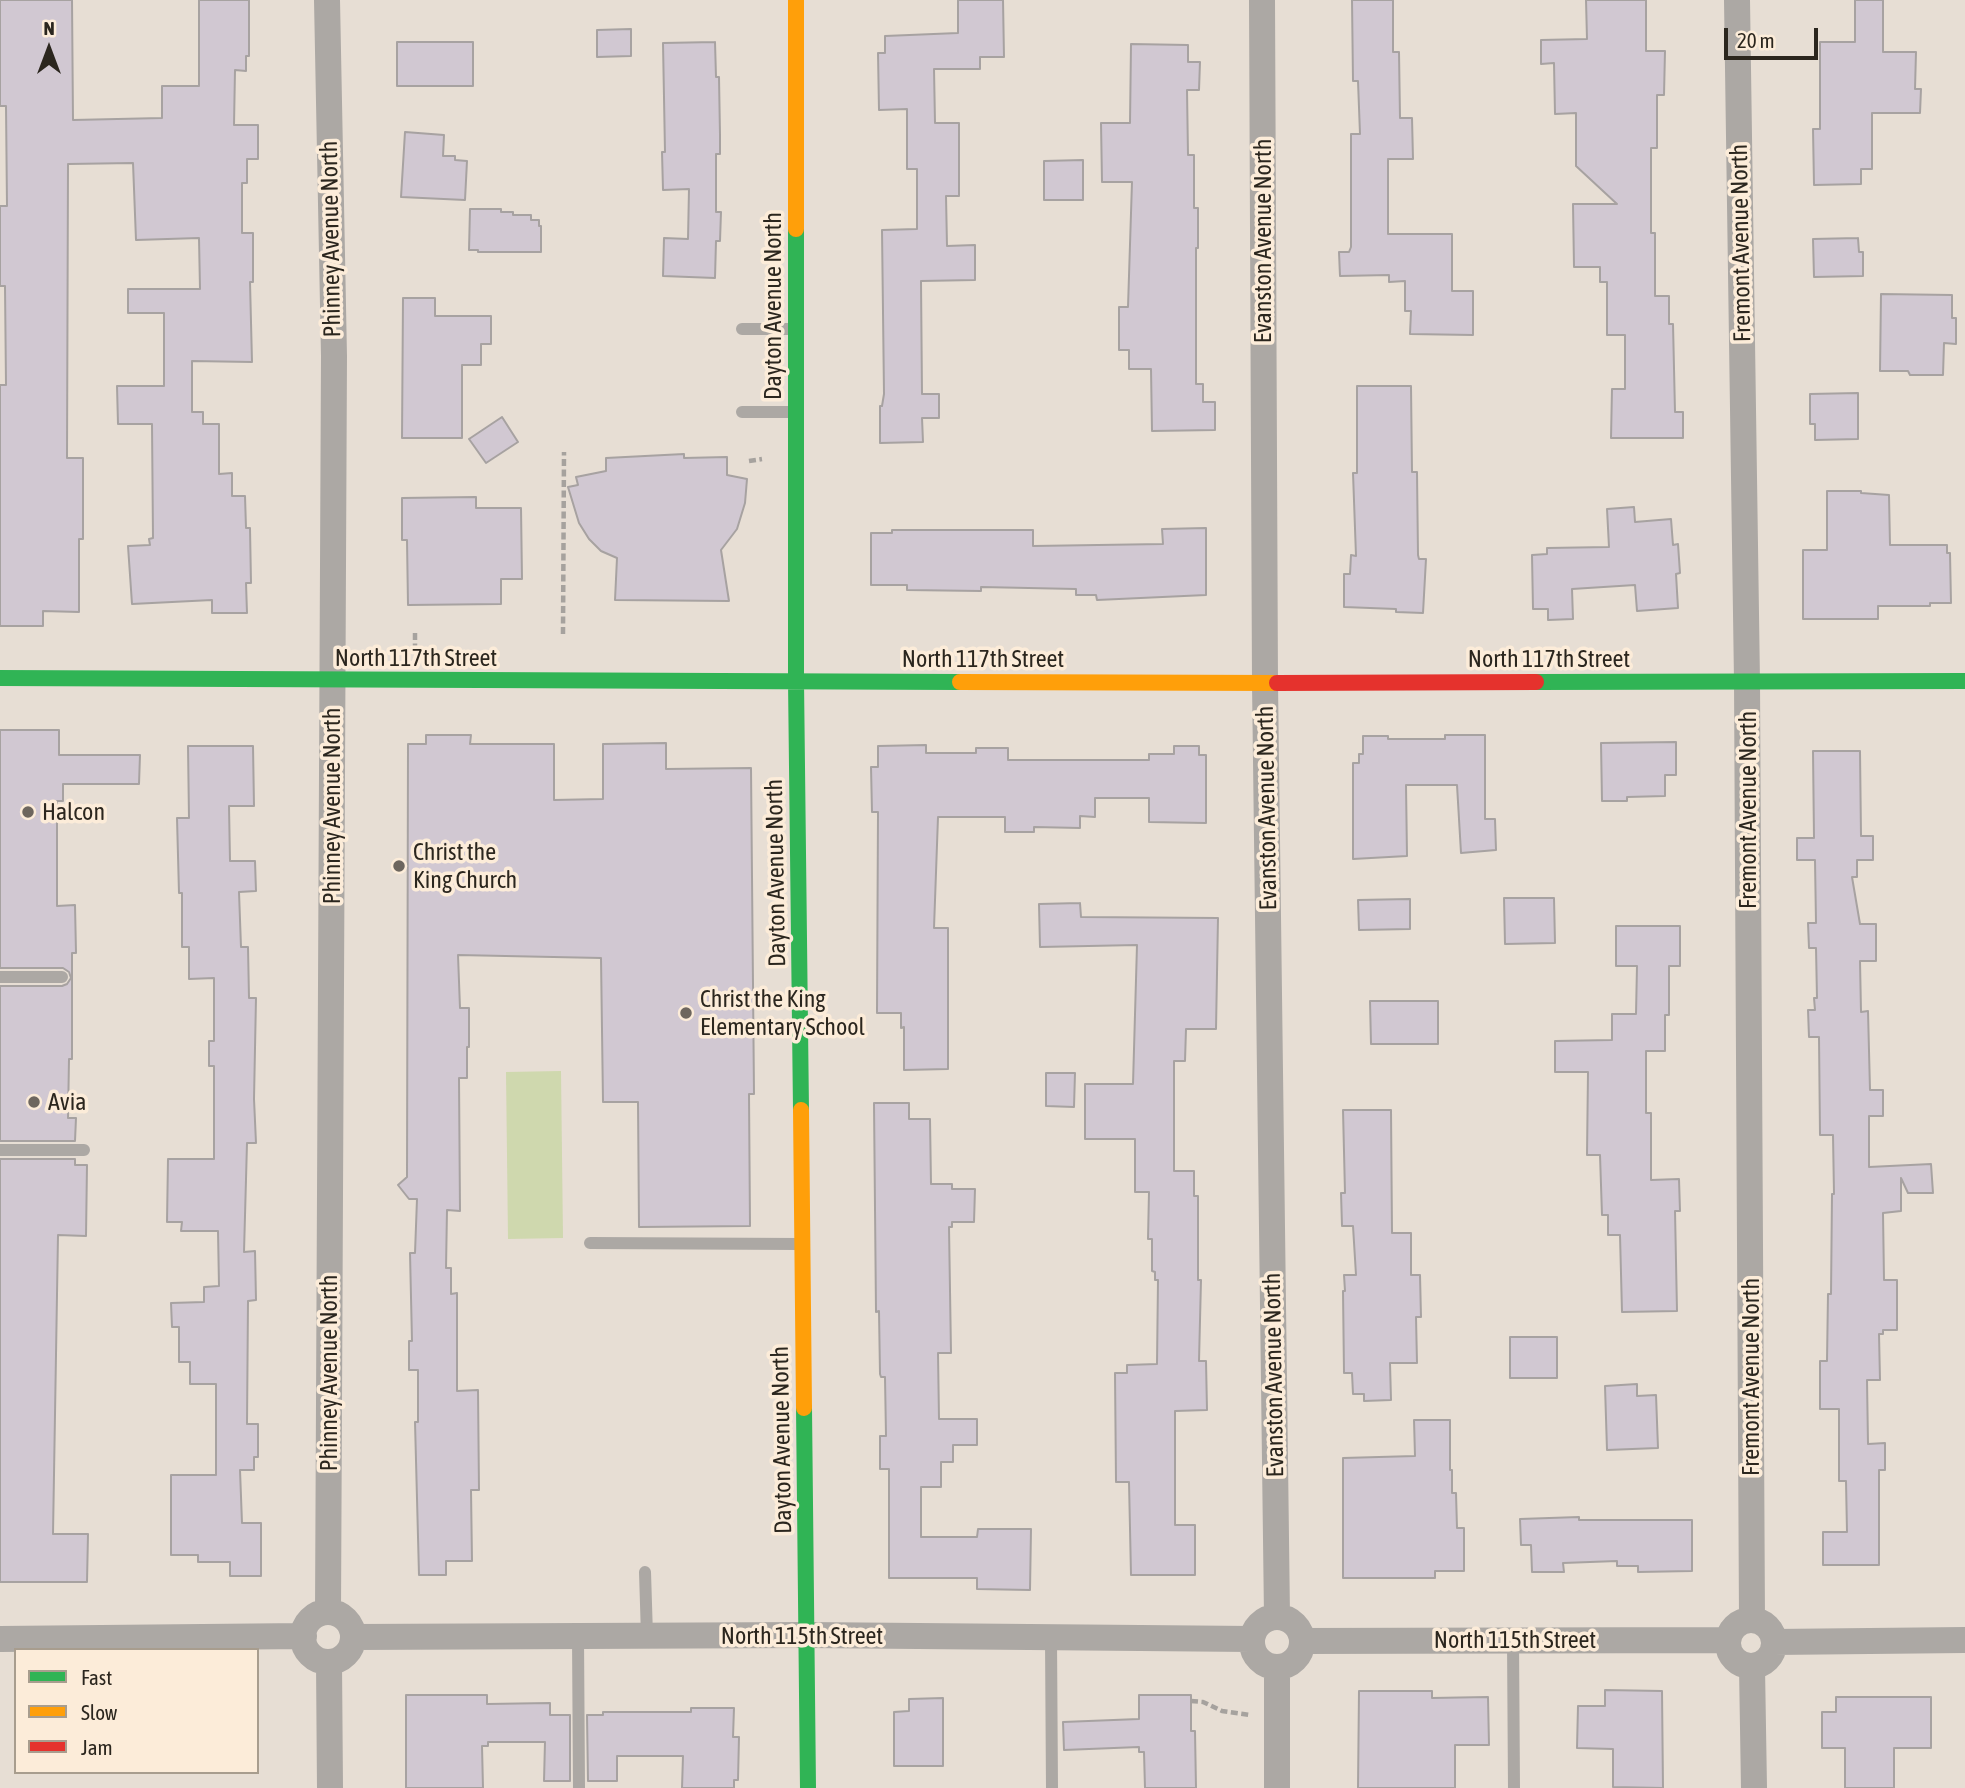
<!DOCTYPE html>
<html>
<head>
<meta charset="utf-8">
<style>
  body { margin:0 }
  #map { position:relative; width:1965px; height:1788px; overflow:hidden; background:#e7ded4; font-family:"Asap Condensed",sans-serif }
  canvas { display:block }
  .legend { position:absolute; left:14px; top:1648px; width:245px; height:126px; box-sizing:border-box; background:#fcecd9; border:2px solid #a89d8e; margin:0; padding:9px 12px; list-style:none; font-size:21px; color:#2b261e }
  .legend li { display:flex; align-items:center; gap:14px; height:35px }
  .legend b { width:35px; border:2px solid #a89d8e }
  .north { position:absolute; left:14px; top:14px; width:70px; height:70px; -webkit-text-stroke:5px #fcecd9; paint-order:stroke; rotate:0deg; font-size:19px; font-weight:700; line-height:28px; text-align:center; color:#2b261e }
  .north::after { content:''; display:block; margin:auto; width:24px; height:32px; background:#2b261e; clip-path:polygon(50% 0,100% 100%,50% 72%,0 100%) }
  .scale { position:absolute; left:1724px; top:28px; width:94px; height:32px; box-sizing:border-box; border:4px solid #2b261e; border-top:0; padding-left:9px; font-size:21px; line-height:24px; white-space:nowrap; color:#2b261e; -webkit-text-stroke:5px #fcecd9; paint-order:stroke }
</style>
</head>
<body>
<div id="map">
<canvas width="1965" height="1788"></canvas>
<ul class="legend">
<li><b style="height:9px;background:#30b455"></b>Fast</li>
<li><b style="height:9px;background:#ff9f0a"></b>Slow</li>
<li><b style="height:9px;background:#e5322d"></b>Jam</li>
</ul>
<div class="north">N</div>
<div class="scale">20 m</div>
</div>
<script>
const g = document.querySelector('canvas').getContext('2d');
g.lineJoin = 'round';
function fillPath(path, color) { g.fillStyle = color; g.fill(path, 'evenodd'); }
const poly = rows => new Path2D(rows.map(r => 'M' + r).join(''));
function trace(path, color, width, dash) { g.strokeStyle = color; g.lineWidth = width; g.lineCap = dash ? 'butt' : 'round'; g.setLineDash(dash || []); g.stroke(path); }
function label(font, color, halo, rows, align = 'center') {
  g.font = font + ' "Asap Condensed",sans-serif'; g.lineWidth = 7; g.setLineDash([]); g.textBaseline = 'middle'; g.strokeStyle = halo; g.fillStyle = color; for (const [text, x, y, turn = 0] of rows) {
    g.save(); g.translate(x, y); g.rotate((+turn || 0) * Math.PI / 180); g.textAlign = isNaN(turn) ? turn : align; if (halo) g.strokeText(text, 0, 0); g.fillText(text, 0, 0); g.restore();
  }
}
const green = poly([
  [561,1071,563,1238,508,1239,506,1072]
]);
const building = poly([
  [0,0,72,0,73,120,162,118,162,86,199,86,199,0,249,0,249,56,246,56,246,71,235,70,234,125,258,125,258,159,247,159,247,183,242,183,242,233,253,233,253,282,250,282,252,362,192,361,192,412,203,412,203,424,219,424,219,474,232,473,232,496,245,496,246,528,250,528,251,583,246,583,247,613,212,613,212,600,132,604,128,546,150,545,149,539,153,538,152,424,118,424,117,386,164,386,164,313,128,313,128,289,200,289,199,238,136,240,133,163,68,164,67,458,83,458,83,539,79,539,79,612,43,611,43,626,0,626,0,385,6,385,5,286,0,286,0,206,7,206,6,106,0,106,0,0],
  [958,0,1003,0,1004,57,980,57,980,69,934,69,935,123,959,123,959,196,946,196,947,246,975,245,975,280,921,281,922,394,939,394,939,418,922,418,923,442,880,443,880,406,882,406,884,394,882,230,917,229,917,169,907,169,907,109,879,110,878,53,885,53,885,36,958,33,958,0],
  [1352,0,1393,0,1393,52,1399,52,1400,118,1412,118,1413,159,1388,159,1388,234,1452,234,1452,291,1473,291,1473,335,1410,334,1411,311,1405,311,1405,281,1389,282,1389,275,1340,276,1339,252,1349,252,1351,247,1351,134,1360,134,1358,81,1353,81,1352,0],
  [1586,0,1646,0,1646,51,1665,51,1664,95,1657,95,1657,148,1651,148,1651,233,1655,233,1655,296,1669,296,1669,324,1673,324,1675,412,1683,412,1683,438,1611,438,1612,389,1625,389,1625,335,1607,335,1607,282,1600,282,1600,267,1574,267,1573,204,1617,204,1576,166,1576,113,1555,114,1554,63,1541,64,1541,40,1587,39,1586,0],
  [1855,0,1883,0,1883,52,1916,52,1915,89,1921,89,1920,113,1872,113,1872,169,1861,169,1861,184,1814,185,1813,129,1820,129,1820,42,1855,42,1855,0],
  [631,29,631,56,597,57,597,30,631,29],
  [397,42,473,42,473,86,397,86,397,42],
  [715,42,716,77,719,77,720,135,720,154,716,154,716,212,721,212,720,241,716,241,715,278,663,276,664,238,688,239,689,189,663,190,662,152,665,152,663,43,715,42],
  [1131,44,1188,45,1188,62,1200,62,1199,90,1187,90,1188,155,1194,155,1194,208,1198,208,1198,248,1196,248,1196,384,1203,384,1203,402,1215,402,1215,430,1152,431,1151,369,1129,369,1129,350,1119,350,1119,307,1128,307,1132,182,1102,182,1101,123,1130,123,1131,44],
  [405,132,444,135,443,156,455,156,455,160,467,161,465,200,401,197,405,132],
  [1083,160,1083,200,1044,200,1044,161,1083,160],
  [470,209,501,209,501,212,513,212,513,215,531,215,531,220,539,220,539,226,541,226,541,252,478,252,478,250,469,250,470,209],
  [1858,238,1859,252,1863,252,1863,276,1814,277,1813,239,1858,238],
  [1881,294,1952,295,1952,318,1956,318,1956,344,1944,343,1943,375,1910,375,1908,371,1880,371,1881,294],
  [403,298,435,298,435,316,491,316,491,344,481,344,481,365,462,365,462,438,402,438,403,298],
  [1357,386,1411,386,1412,472,1417,472,1418,555,1419,559,1426,559,1423,613,1396,612,1396,609,1344,607,1344,574,1350,574,1351,555,1356,556,1353,473,1357,473,1357,386],
  [1858,393,1858,439,1815,440,1815,424,1810,424,1810,394,1858,393],
  [502,417,518,442,486,463,469,439,502,417],
  [684,454,684,458,727,457,727,475,747,479,745,503,737,529,721,550,729,601,615,600,617,558,601,551,589,539,579,523,568,487,578,485,576,477,606,471,606,458,684,454],
  [1827,491,1861,491,1861,493,1889,495,1890,545,1947,545,1947,553,1950,553,1951,603,1930,603,1930,606,1878,606,1878,619,1803,619,1803,550,1827,550,1827,491],
  [476,497,476,508,521,508,522,579,501,579,501,604,408,605,407,540,402,540,402,498,476,497],
  [1634,507,1635,522,1671,519,1673,545,1678,544,1680,573,1676,574,1678,608,1637,611,1635,585,1572,589,1573,619,1548,620,1548,609,1533,609,1532,555,1547,554,1547,548,1609,547,1607,509,1634,507],
  [1206,528,1206,595,1097,600,1096,595,1076,595,1076,589,981,587,981,591,907,590,907,585,871,585,871,533,892,533,892,530,1033,530,1033,546,1163,544,1162,529,1206,528],
  [0,730,59,730,59,755,140,755,139,784,63,784,63,801,57,801,57,906,75,905,76,953,72,953,72,1059,69,1059,68,1118,76,1118,75,1141,0,1141,0,986,62,986,67,984,71,978,69,972,63,968,0,968,0,730],
  [426,735,471,735,470,744,554,744,554,800,603,799,603,744,666,743,666,769,751,768,754,1094,749,1094,750,1226,639,1227,638,1102,603,1102,601,958,458,955,460,1008,469,1008,469,1047,467,1047,467,1078,459,1078,460,1211,447,1210,446,1268,451,1268,451,1294,457,1293,457,1391,478,1390,479,1490,471,1490,472,1561,446,1561,446,1575,419,1575,415,1422,418,1422,418,1370,409,1370,409,1341,412,1341,410,1253,415,1253,417,1199,409,1199,398,1185,407,1177,408,744,426,744,426,735],
  [1445,735,1485,735,1485,819,1495,819,1496,850,1461,853,1457,785,1406,785,1407,856,1353,859,1353,763,1359,763,1359,754,1363,754,1363,736,1388,736,1388,739,1445,739,1445,735],
  [1676,742,1676,775,1665,775,1665,796,1627,797,1627,801,1602,801,1601,743,1676,742],
  [926,745,926,753,976,753,976,748,1008,748,1008,760,1149,760,1149,754,1174,754,1174,746,1199,746,1199,755,1206,755,1206,823,1149,822,1149,798,1095,798,1095,817,1080,816,1080,828,1034,827,1034,832,1005,832,1005,817,938,817,934,928,948,928,948,1069,904,1070,904,1027,901,1028,901,1013,877,1013,878,812,872,812,871,767,878,767,878,746,926,745],
  [188,746,253,746,254,806,229,806,230,861,255,861,256,891,239,892,241,947,248,947,249,998,256,998,254,1099,256,1143,247,1143,244,1252,255,1251,256,1300,248,1301,247,1424,258,1424,258,1457,254,1457,254,1470,240,1470,242,1523,261,1523,261,1576,230,1576,230,1562,198,1562,198,1555,171,1555,171,1475,216,1475,216,1384,190,1384,190,1362,179,1362,179,1327,172,1327,171,1303,204,1302,204,1287,219,1286,218,1231,181,1231,182,1222,167,1222,168,1159,214,1159,214,1066,209,1066,209,1041,214,1041,214,978,189,979,189,947,182,947,182,893,179,893,177,818,189,818,188,746],
  [1813,751,1860,751,1861,836,1873,836,1873,860,1857,860,1857,877,1852,877,1860,924,1876,924,1876,961,1860,961,1861,1012,1868,1011,1870,1090,1883,1090,1883,1116,1869,1116,1869,1167,1931,1164,1933,1193,1908,1193,1901,1178,1901,1211,1883,1213,1884,1280,1897,1280,1897,1330,1883,1330,1883,1334,1879,1334,1880,1380,1867,1380,1868,1444,1885,1443,1885,1470,1879,1470,1879,1565,1823,1565,1823,1532,1847,1532,1846,1481,1839,1481,1839,1409,1820,1409,1820,1361,1827,1361,1828,1294,1831,1294,1832,1194,1834,1194,1833,1135,1820,1135,1819,1037,1809,1037,1808,1010,1815,1010,1814,998,1817,998,1816,948,1809,948,1808,923,1816,923,1815,860,1797,860,1797,838,1814,838,1813,751],
  [1504,898,1554,898,1555,943,1505,944,1504,898],
  [1410,899,1410,929,1359,930,1358,900,1410,899],
  [1080,903,1081,917,1218,918,1216,1029,1186,1029,1185,1061,1174,1061,1174,1171,1194,1171,1194,1196,1198,1196,1198,1280,1201,1280,1199,1361,1206,1361,1207,1410,1175,1411,1175,1525,1195,1525,1195,1575,1131,1575,1129,1482,1116,1482,1115,1373,1127,1373,1127,1365,1157,1364,1158,1280,1155,1280,1155,1272,1152,1271,1152,1239,1148,1239,1149,1192,1135,1192,1135,1139,1085,1139,1085,1084,1133,1084,1137,945,1040,947,1039,904,1080,903],
  [1616,926,1680,926,1680,966,1669,966,1669,1015,1665,1015,1665,1051,1646,1051,1646,1113,1651,1113,1651,1180,1679,1179,1680,1211,1675,1211,1677,1311,1622,1312,1620,1235,1608,1235,1608,1215,1602,1215,1600,1155,1587,1155,1588,1072,1555,1072,1555,1041,1612,1040,1612,1014,1636,1014,1637,966,1616,966,1616,926],
  [1370,1001,1438,1001,1438,1044,1371,1044,1370,1001],
  [1046,1073,1075,1073,1074,1107,1046,1106,1046,1073],
  [874,1103,909,1103,909,1119,930,1119,931,1184,952,1184,952,1189,975,1189,974,1222,952,1222,952,1227,949,1227,951,1353,938,1353,939,1419,977,1419,977,1445,953,1445,953,1462,941,1462,941,1487,921,1487,921,1537,977,1537,978,1529,1031,1529,1030,1590,977,1589,977,1578,889,1578,889,1469,880,1469,880,1436,886,1436,885,1377,881,1377,880,1374,879,1311,876,1312,874,1103],
  [1343,1110,1391,1110,1392,1233,1411,1233,1411,1275,1420,1275,1421,1317,1416,1317,1417,1363,1390,1363,1391,1400,1364,1401,1364,1394,1353,1394,1352,1373,1344,1373,1343,1291,1345,1291,1344,1275,1356,1275,1353,1226,1342,1226,1341,1193,1345,1193,1343,1110],
  [0,1159,75,1159,75,1165,87,1165,86,1236,58,1235,53,1534,88,1534,87,1582,0,1582,0,1159],
  [1510,1337,1557,1337,1557,1378,1510,1378,1510,1337],
  [1637,1384,1637,1396,1656,1395,1658,1448,1607,1450,1605,1386,1637,1384],
  [1414,1420,1450,1420,1450,1470,1452,1470,1452,1493,1456,1493,1457,1528,1464,1528,1464,1571,1435,1571,1435,1578,1343,1578,1343,1458,1415,1456,1414,1420],
  [1579,1517,1579,1520,1692,1520,1692,1571,1638,1572,1638,1566,1617,1566,1617,1561,1563,1563,1564,1572,1532,1572,1531,1545,1521,1545,1520,1519,1579,1517],
  [1605,1690,1662,1691,1663,1788,1613,1787,1613,1749,1577,1748,1578,1706,1605,1706,1605,1690],
  [1359,1691,1432,1691,1432,1698,1488,1697,1489,1745,1455,1745,1455,1788,1358,1788,1359,1691],
  [406,1695,487,1695,487,1704,550,1703,550,1715,570,1715,570,1781,544,1781,545,1742,488,1742,488,1746,482,1746,483,1788,406,1788,406,1695],
  [1139,1695,1191,1695,1191,1731,1195,1731,1196,1788,1145,1788,1144,1752,1139,1752,1139,1747,1064,1750,1063,1722,1139,1719,1139,1695],
  [1836,1697,1931,1697,1931,1748,1894,1748,1894,1788,1845,1788,1845,1748,1822,1748,1822,1712,1836,1712,1836,1697],
  [943,1698,943,1766,894,1766,894,1712,909,1711,909,1699,943,1698],
  [691,1708,734,1708,733,1737,739,1737,738,1780,734,1780,734,1788,682,1788,683,1756,617,1756,617,1781,588,1781,587,1715,603,1715,603,1712,691,1712,691,1708]
]);
const path = poly([
  [749,461,762,459],
  [415,633,415,648],
  [563,634,564,452],
  [1191,1701,1203,1702,1222,1711,1250,1715]
]);
const lane = poly([
  [742,329,795,329],
  [742,412,792,412],
  [0,977,62,977],
  [0,1150,84,1150],
  [590,1243,800,1244],
  [645,1572,647,1636],
  [578,1636,579,1788],
  [1051,1639,1052,1788],
  [1513,1640,1514,1788]
]);
const street = poly([
  [327,0,334,356,328,1612],
  [1262,0,1265,683,1277,1616],
  [1737,0,1747,681,1752,1620],
  '303 1637a25 25 0 1 1 50 0a25 25 0 1 1-50 0Z',
  '1252 1642a25 25 0 1 1 50 0a25 25 0 1 1-50 0Z',
  '1728 1643a23 23 0 1 1 46 0a23 23 0 1 1-46 0Z',
  [354,1637,807,1635,1251,1639],
  [0,1639,304,1636],
  [1302,1641,1728,1640],
  [1774,1642,1965,1640],
  [329,1662,330,1788],
  [1752,1667,1754,1788],
  [1277,1788,1277,1667]
]);
const fast = poly([
  [796,229,796,681,801,1110],
  [0,678,960,682],
  [1536,682,1965,681],
  [804,1408,808,1788]
]);
const slow = poly([
  [796,0,796,229],
  [960,682,1277,683],
  [801,1110,804,1408]
]);
const jam = poly([
  [1277,683,1536,682]
]);
const markers = [
  [28,812,7,"#6d665e"],
  [399,866,7,"#6d665e"],
  [686,1013,7,"#6d665e"],
  [34,1102,7,"#6d665e"]
];
const streetNames = [
  ["Phinney Avenue North",331,239,-91],
  ["Evanston Avenue North",1263,241,-90],
  ["Fremont Avenue North",1741,243,-91],
  ["Dayton Avenue North",773,306,-90],
  ["North 117th Street",416,658],
  ["North 117th Street",983,659],
  ["North 117th Street",1549,659],
  ["Phinney Avenue North",332,806,-90],
  ["Evanston Avenue North",1267,808,-91],
  ["Fremont Avenue North",1748,810,-90],
  ["Dayton Avenue North",776,873,-91],
  ["Phinney Avenue North",329,1373,-90],
  ["Evanston Avenue North",1274,1375,-91],
  ["Fremont Avenue North",1751,1377,-90],
  ["Dayton Avenue North",782,1440,-91],
  ["North 115th Street",802,1636],
  ["North 115th Street",1515,1640]
];
const poiNames = [
  ["Halcon",42,812],
  ["Christ the",413,852],
  ["King Church",413,880],
  ["Christ the King",700,999],
  ["Elementary School",700,1027],
  ["Avia",48,1102]
];
fillPath(green, '#cfd8ae');
fillPath(building, '#d1c8d2');
trace(building, '#a7a2a1', 2);
trace(path, '#a6a29e', 4.5, [7, 3.5]);
trace(lane, '#aca8a4', 12);
trace(street, '#aca8a4', 26);
trace(fast, '#30b455', 16);
trace(slow, '#ff9f0a', 16);
trace(jam, '#e5322d', 16);
for (const [x, y, r, color] of markers) { const dot = new Path2D(); dot.arc(x, y, r, 0, 2 * Math.PI); g.fillStyle = color; g.fill(dot); trace(dot, '#fcecd9', 2.5); }
label('24px', '#2b261e', '#fcecd9', streetNames);
label('24px', '#2b261e', '#fcecd9', poiNames, 'left');
</script>
</body>
</html>
